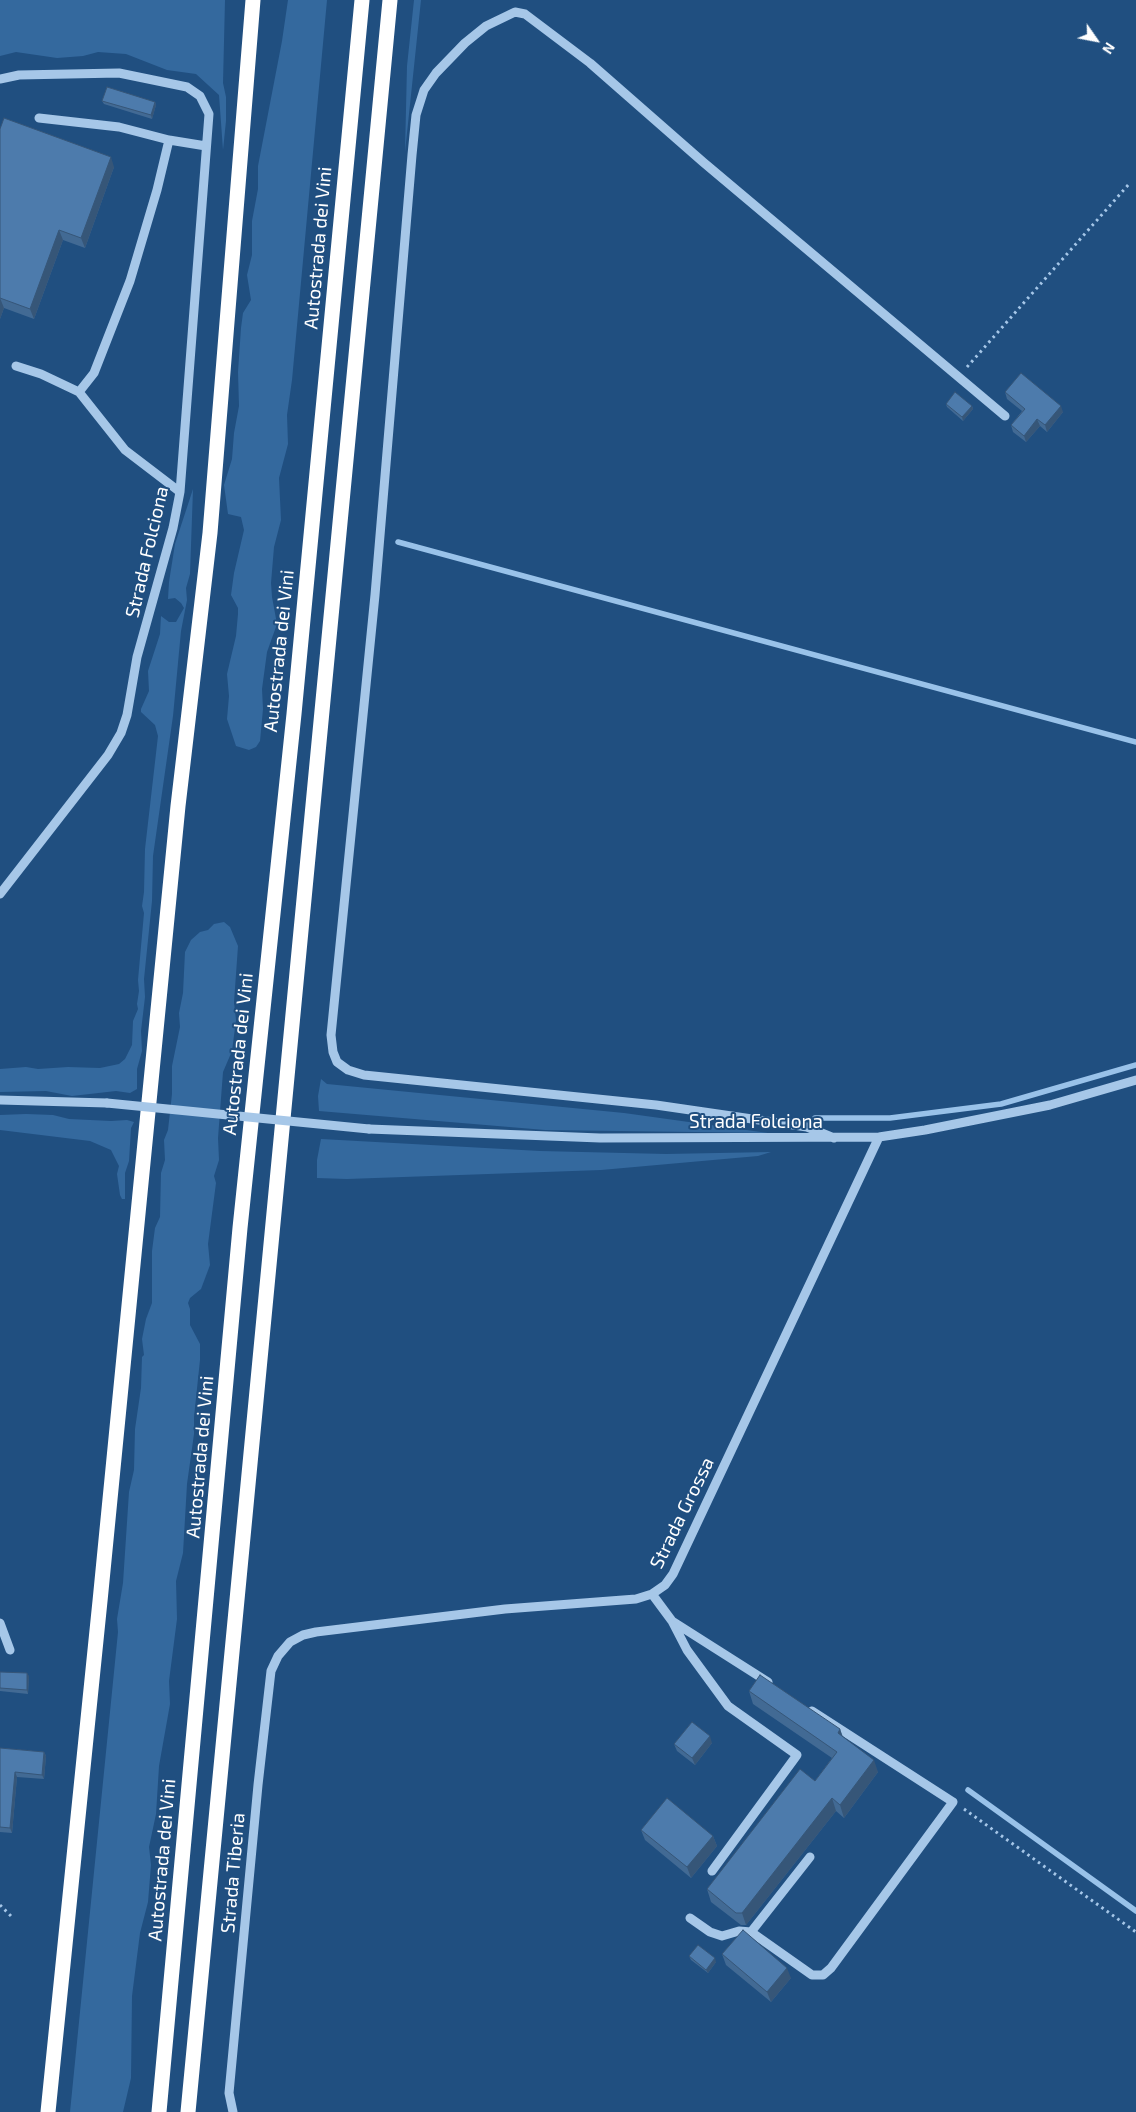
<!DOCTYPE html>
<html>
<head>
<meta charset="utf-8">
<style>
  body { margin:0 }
  #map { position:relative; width:1136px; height:2112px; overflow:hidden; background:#204f80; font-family:"Exo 2",sans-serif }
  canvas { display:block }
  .north { position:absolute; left:1071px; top:15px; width:50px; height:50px; -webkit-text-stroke:4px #204f80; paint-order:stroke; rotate:123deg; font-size:14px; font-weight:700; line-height:20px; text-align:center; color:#fff }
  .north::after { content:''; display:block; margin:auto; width:18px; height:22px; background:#fff; clip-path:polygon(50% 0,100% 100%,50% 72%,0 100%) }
</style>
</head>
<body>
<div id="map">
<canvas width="1136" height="2112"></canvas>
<div class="north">N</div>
</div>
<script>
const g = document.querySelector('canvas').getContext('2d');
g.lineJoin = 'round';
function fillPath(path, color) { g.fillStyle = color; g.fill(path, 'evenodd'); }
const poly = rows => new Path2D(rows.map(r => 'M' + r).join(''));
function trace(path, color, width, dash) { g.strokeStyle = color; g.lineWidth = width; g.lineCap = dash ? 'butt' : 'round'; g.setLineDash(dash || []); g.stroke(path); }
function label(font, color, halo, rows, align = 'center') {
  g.font = font + ' "Exo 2",sans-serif'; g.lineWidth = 4; g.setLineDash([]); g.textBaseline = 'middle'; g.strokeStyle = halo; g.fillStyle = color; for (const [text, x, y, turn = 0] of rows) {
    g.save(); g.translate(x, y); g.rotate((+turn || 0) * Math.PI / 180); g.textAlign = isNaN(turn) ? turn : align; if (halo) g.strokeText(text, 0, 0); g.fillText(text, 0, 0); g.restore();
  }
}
const green = poly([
  [0,0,225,0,223,83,226,97,226,121,223,150,219,95,196,74,167,70,126,54,98,52,83,56,57,58,16,52,0,56],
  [288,0,327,0,292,380,287,415,288,444,279,478,281,520,274,547,271,583,272,597,277,624,267,652,262,689,263,709,260,741,256,747,249,750,236,746,227,719,229,696,227,674,236,636,238,614,238,608,231,595,234,573,244,530,241,517,228,514,224,485,232,459,234,433,239,406,238,372,241,328,243,313,251,300,247,275,252,255,252,221,258,189,258,166,282,41],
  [414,0,421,0,405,152,407,66],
  [193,489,190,574,186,588,187,600,181,631,173,716,153,856,152,901,144,979,145,997,141,1031,142,1051,137,1069,137,1089,130,1093,116,1091,72,1096,46,1091,0,1092,0,1069,26,1067,38,1069,68,1067,100,1068,119,1064,125,1059,132,1045,133,1021,138,1009,137,1004,139,991,138,980,144,913,142,906,144,892,145,849,158,736,155,725,141,712,141,709,149,691,148,671,160,634,161,616,169,622,176,622,184,608,181,603,175,598,168,599,169,582,175,544],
  [224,922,230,927,238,946,234,1002,236,1020,232,1051,223,1072,218,1138,219,1160,214,1176,216,1183,208,1244,210,1265,201,1289,190,1298,188,1303,190,1309,190,1325,200,1344,200,1360,194,1417,194,1434,187,1484,183,1553,176,1581,177,1619,169,1681,170,1704,159,1766,156,1814,149,1847,151,1865,148,1902,140,1933,132,1996,131,2078,123,2112,70,2112,118,1632,117,1619,123,1583,129,1492,134,1470,135,1429,141,1388,142,1357,144,1355,142,1339,146,1319,152,1303,152,1251,155,1228,160,1217,161,1173,165,1160,164,1140,168,1130,172,1094,172,1066,180,1027,179,1013,183,993,185,952,191,940,200,932,208,930,214,924],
  [321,1079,327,1084,624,1113,768,1133,545,1130,319,1111,318,1096],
  [26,1114,53,1115,69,1119,111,1121,127,1120,134,1122,131,1128,129,1161,125,1173,125,1199,122,1199,120,1195,117,1174,119,1166,111,1150,90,1141,0,1130,0,1115],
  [321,1139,540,1151,666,1154,771,1152,758,1156,601,1170,347,1179,317,1178,317,1160]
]);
const stream = poly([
  [398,542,1136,742],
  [815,1118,890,1118,1001,1104,1136,1065],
  [968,1790,1136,1911]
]);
const path = poly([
  [967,367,1129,184],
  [964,1809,1136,1932],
  [0,1905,11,1916]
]);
const minor = poly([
  [0,79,19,75,119,73,187,87,200,96,209,114,180,492,173,528,137,657,127,715,121,733,108,755,0,894],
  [39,118,119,127,169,140,206,146],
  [16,366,41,374,79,392,125,450,180,492],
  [79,392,94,373,130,281,157,190,169,140],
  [0,1100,107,1103],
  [369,1129,600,1138,879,1137,925,1130,1050,1105,1136,1080],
  [834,1138,807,1127,656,1105,364,1075,348,1070,337,1062,333,1052,331,1035,375,595,412,155,416,115,424,90,436,73,465,43,486,26,515,12,525,14,590,63,703,162,1005,416],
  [652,1594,672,1621,768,1682],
  [672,1621,687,1650,728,1706,797,1755,712,1871],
  [0,1623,10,1650],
  [690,1918,710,1932,722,1936,739,1931,751,1932,812,1975,823,1975,831,1968,953,1802,812,1711],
  [751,1932,810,1857],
  [233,2112,229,2093,258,1785,271,1671,278,1656,290,1642,303,1635,316,1632,505,1609,636,1599,652,1594,665,1585,673,1574,879,1137]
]);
const highway = poly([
  [48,2112,100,1601,178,806,210,533,253,0],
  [159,2112,240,1228,294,714,362,0],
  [188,2112,390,0]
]);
const minorBridge = poly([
  [107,1103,369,1129]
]);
const wall = poly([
  [102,101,155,102,156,105,152,119,104,104],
  [0,129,114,167,85,248,63,240,34,319,4,308,0,319],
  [1005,392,1063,412,1047,432,1040,426,1026,442,1013,432,1011,425,1022,411,1007,399],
  [946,404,972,406,973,409,963,421,947,407],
  [0,1672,29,1676,28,1694,0,1691],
  [749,1691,840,1729,843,1737,878,1772,844,1818,836,1811,746,1925,741,1925,711,1902,707,1889,815,1781,832,1758,753,1704],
  [712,1743,695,1765,677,1751,674,1744],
  [0,1748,44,1752,46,1756,44,1779,17,1777,12,1833,0,1832],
  [641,1830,713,1836,717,1846,691,1878,645,1840],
  [722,1954,791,1978,771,2002,726,1965],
  [689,1956,716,1962,708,1973,691,1960]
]);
const shadedWall = poly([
  [155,102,156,105,152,119,151,115],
  [111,157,114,167,85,248,81,238],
  [59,230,63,240,34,319,30,309],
  [0,298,4,308,0,319],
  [972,406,973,409,963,421,962,417],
  [1061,406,1063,412,1047,432,1045,425],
  [1037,419,1040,426,1026,442,1024,436],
  [27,1673,29,1676,28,1694,27,1690],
  [840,1729,844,1742,838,1733],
  [710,1736,712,1743,695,1765,692,1758],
  [44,1752,46,1756,44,1779,42,1775],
  [874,1760,878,1772,844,1818,840,1805],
  [15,1772,17,1777,12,1833,10,1828],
  [832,1798,836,1811,746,1925,742,1913],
  [713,1836,717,1846,691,1878,687,1867],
  [715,1958,716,1962,708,1973,706,1970],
  [787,1968,791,1978,771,2002,767,1992]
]);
const building = poly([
  [107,87,155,102,151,115,102,101,107,87],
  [4,118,111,157,81,238,59,230,30,309,0,298,0,129,4,118],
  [1021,373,1061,406,1045,425,1037,419,1024,436,1011,425,1025,409,1005,392,1021,373],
  [955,392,972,406,962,417,946,404,955,392],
  [0,1672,27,1673,27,1690,0,1688,0,1672],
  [760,1675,840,1729,838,1733,874,1760,840,1805,832,1798,742,1913,736,1913,707,1889,800,1769,815,1781,837,1752,749,1691,760,1675],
  [692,1722,710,1736,692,1758,674,1744,692,1722],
  [0,1748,44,1752,42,1775,15,1772,10,1828,0,1827,0,1748],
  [667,1798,713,1836,687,1867,641,1830,667,1798],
  [743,1930,787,1968,767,1992,722,1954,743,1930],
  [698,1945,715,1958,706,1970,689,1956,698,1945]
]);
const streetNames = [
  ["Autostrada dei Vini",318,248,-85],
  ["Strada Folciona",147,552,-77],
  ["Autostrada dei Vini",279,651,-84],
  ["Autostrada dei Vini",238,1054,-84],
  ["Strada Folciona",756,1122],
  ["Autostrada dei Vini",200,1457,-85],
  ["Strada Grossa",682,1513,-64],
  ["Autostrada dei Vini",162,1860,-85],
  ["Strada Tiberia",233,1873,-85]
];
fillPath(green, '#34699e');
trace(stream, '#99c2e9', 5.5);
trace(path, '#a6c7e8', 3, [2.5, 4]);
trace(minor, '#a6c7e8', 9);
trace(highway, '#fff', 15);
trace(minorBridge, '#a6c7e8', 9);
fillPath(wall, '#426a94');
fillPath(shadedWall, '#365678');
fillPath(building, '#4d7bac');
trace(building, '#365678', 1);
label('19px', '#fff', '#204f80', streetNames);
</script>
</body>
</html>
